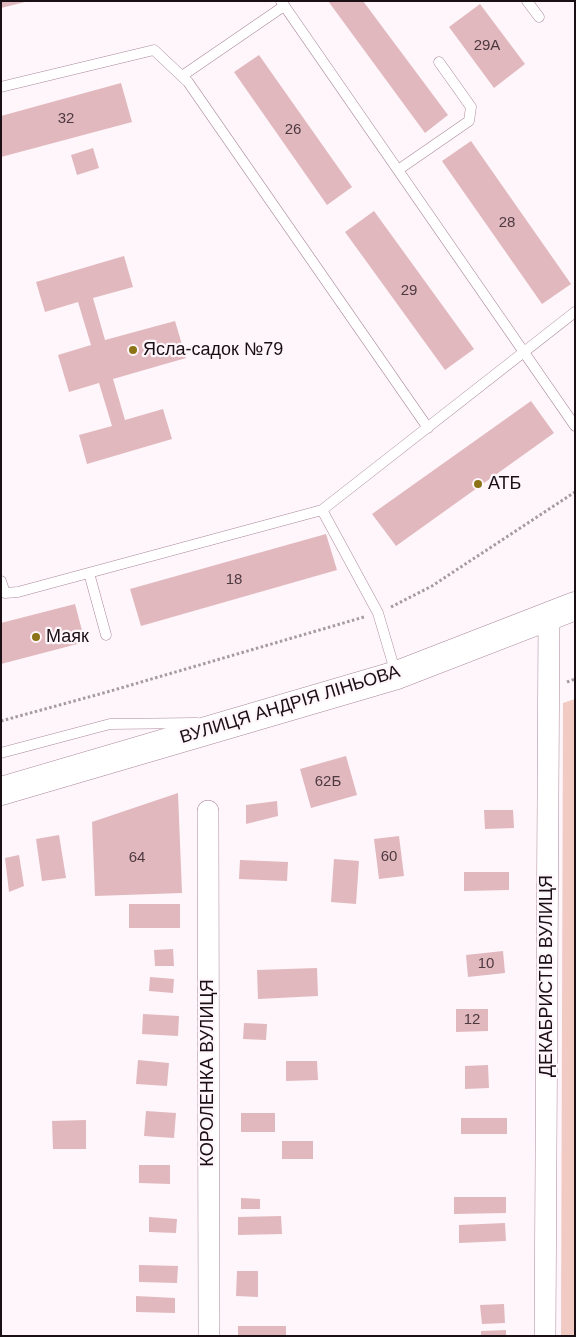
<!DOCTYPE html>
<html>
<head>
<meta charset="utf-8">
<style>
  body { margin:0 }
  #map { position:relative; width:576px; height:1337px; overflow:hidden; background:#fef6fa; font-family:Arial,sans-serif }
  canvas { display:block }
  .frame { position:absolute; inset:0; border:2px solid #1b0f16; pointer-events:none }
</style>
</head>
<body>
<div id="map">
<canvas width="576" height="1337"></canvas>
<div class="frame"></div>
</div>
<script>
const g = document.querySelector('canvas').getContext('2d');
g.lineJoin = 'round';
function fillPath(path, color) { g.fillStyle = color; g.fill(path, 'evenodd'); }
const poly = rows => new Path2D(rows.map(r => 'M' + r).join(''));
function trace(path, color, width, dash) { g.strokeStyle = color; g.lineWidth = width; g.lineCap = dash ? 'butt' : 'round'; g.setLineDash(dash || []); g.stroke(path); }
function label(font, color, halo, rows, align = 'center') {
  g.font = font + ' Arial,sans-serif'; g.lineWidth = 4.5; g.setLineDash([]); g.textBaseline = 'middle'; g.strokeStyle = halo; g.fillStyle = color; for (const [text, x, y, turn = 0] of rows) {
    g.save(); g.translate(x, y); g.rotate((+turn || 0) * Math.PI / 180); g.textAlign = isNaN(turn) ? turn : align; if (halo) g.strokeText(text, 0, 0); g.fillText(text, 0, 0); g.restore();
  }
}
const green = poly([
  [575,699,575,1336,561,1336,563,703]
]);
const building = poly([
  [1,1,25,1,25,2,1,8],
  [328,1,363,1,448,115,425,133],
  [480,4,525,64,494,88,449,27],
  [259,55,352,187,327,205,234,72],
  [121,83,132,122,1,157,1,116],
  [471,141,571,284,542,304,442,161],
  [93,148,99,168,77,175,71,155],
  [374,211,474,349,445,370,345,232],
  [124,256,133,287,93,298,105,340,175,321,186,358,113,379,125,420,163,409,172,439,87,464,79,435,112,426,99,383,69,392,58,355,91,345,78,302,45,312,36,282],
  [531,401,554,433,396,546,372,514],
  [326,534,337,570,141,626,130,589],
  [75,604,85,642,1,664,1,623],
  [346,756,357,795,311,808,300,769],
  [178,793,182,893,95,896,92,822],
  [277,801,278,816,246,824,246,805],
  [484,810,513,810,514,828,485,829],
  [59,835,66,878,42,881,36,839],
  [399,836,404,876,379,879,374,839],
  [19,855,24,886,9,892,5,858],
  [334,859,359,861,356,904,331,902],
  [240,860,288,862,287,881,239,879],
  [464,872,509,872,509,890,464,891],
  [129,904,180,904,180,928,129,928],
  [173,949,174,966,155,966,154,950],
  [503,951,505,973,468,977,466,955],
  [317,968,318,996,258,999,257,970],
  [150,977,174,979,173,993,149,991],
  [456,1009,488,1009,488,1031,456,1032],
  [143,1014,179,1016,178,1036,142,1034],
  [244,1023,267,1024,266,1040,243,1039],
  [138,1060,169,1063,167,1086,136,1084],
  [286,1061,317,1061,318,1080,286,1081],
  [488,1065,489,1088,465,1089,465,1066],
  [146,1111,176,1113,174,1138,144,1136],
  [241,1113,275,1113,275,1132,241,1132],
  [461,1118,507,1118,507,1134,461,1134],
  [86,1120,86,1149,53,1149,52,1121],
  [282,1141,313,1141,313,1159,282,1159],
  [139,1165,170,1165,170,1184,139,1183],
  [454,1197,506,1197,506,1213,454,1214],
  [241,1198,260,1199,260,1209,241,1209],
  [281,1216,282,1234,238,1235,238,1217],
  [149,1217,177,1219,176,1233,149,1232],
  [505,1223,506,1241,459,1243,459,1225],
  [139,1265,178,1266,177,1283,139,1282],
  [237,1271,258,1271,258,1297,236,1296],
  [136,1296,175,1298,175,1313,136,1312],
  [504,1304,505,1323,482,1324,480,1305],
  [238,1326,286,1326,286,1336,238,1336],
  [506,1330,506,1336,481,1336,481,1331]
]);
const path = poly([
  [391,607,432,586,575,492],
  [567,682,575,679],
  [1,721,107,692,364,617]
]);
const service = poly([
  [281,1,575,426],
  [527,1,539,17],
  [182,76,284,6],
  [1,87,154,50,188,82,428,428],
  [398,170,469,121,471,107,439,62],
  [322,510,378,613,396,674],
  [89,573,106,635],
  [1,581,5,593,18,592,322,510,575,312],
  [1,753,110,724,197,723]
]);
const minor = poly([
  [208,811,209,1336],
  [545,1336,549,616]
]);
const primary = poly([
  [1,791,397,675,575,606]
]);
const markers = [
  [133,350,5,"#8c7317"],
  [478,484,5,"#8c7317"],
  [36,637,5,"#8c7317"]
];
const numberNames = [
  ["29А",487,46],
  ["32",66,119],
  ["26",293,130],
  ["28",507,223],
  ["29",409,291],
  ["18",234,580],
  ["62Б",328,782],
  ["60",389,857],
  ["64",137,858],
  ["10",486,964],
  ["12",472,1020]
];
const poiNames = [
  ["Ясла-садок №79",143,350],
  ["АТБ",488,484],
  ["Маяк",46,637]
];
const streetNames = [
  ["ВУЛИЦЯ АНДРІЯ ЛІНЬОВА",290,705,-17],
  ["ДЕКАБРИСТІВ ВУЛИЦЯ",547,976,-90],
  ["КОРОЛЕНКА ВУЛИЦЯ",208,1073,-90]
];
fillPath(green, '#f1cac4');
fillPath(building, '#e2b8bf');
trace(service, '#ab889b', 11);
trace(minor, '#ab889b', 22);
trace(primary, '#ab889b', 29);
trace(path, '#a59ba0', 3, [2.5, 2.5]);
trace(service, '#fff', 10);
trace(minor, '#fff', 21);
trace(primary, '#fff', 28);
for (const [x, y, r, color] of markers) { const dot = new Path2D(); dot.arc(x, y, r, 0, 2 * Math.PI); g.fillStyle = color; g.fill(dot); trace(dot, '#fef6fa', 2); }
label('15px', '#4d3940', null, numberNames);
label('18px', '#1b0f16', '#fef6fa', poiNames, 'left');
label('18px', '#1b0f16', '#fef6fa', streetNames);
</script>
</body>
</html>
